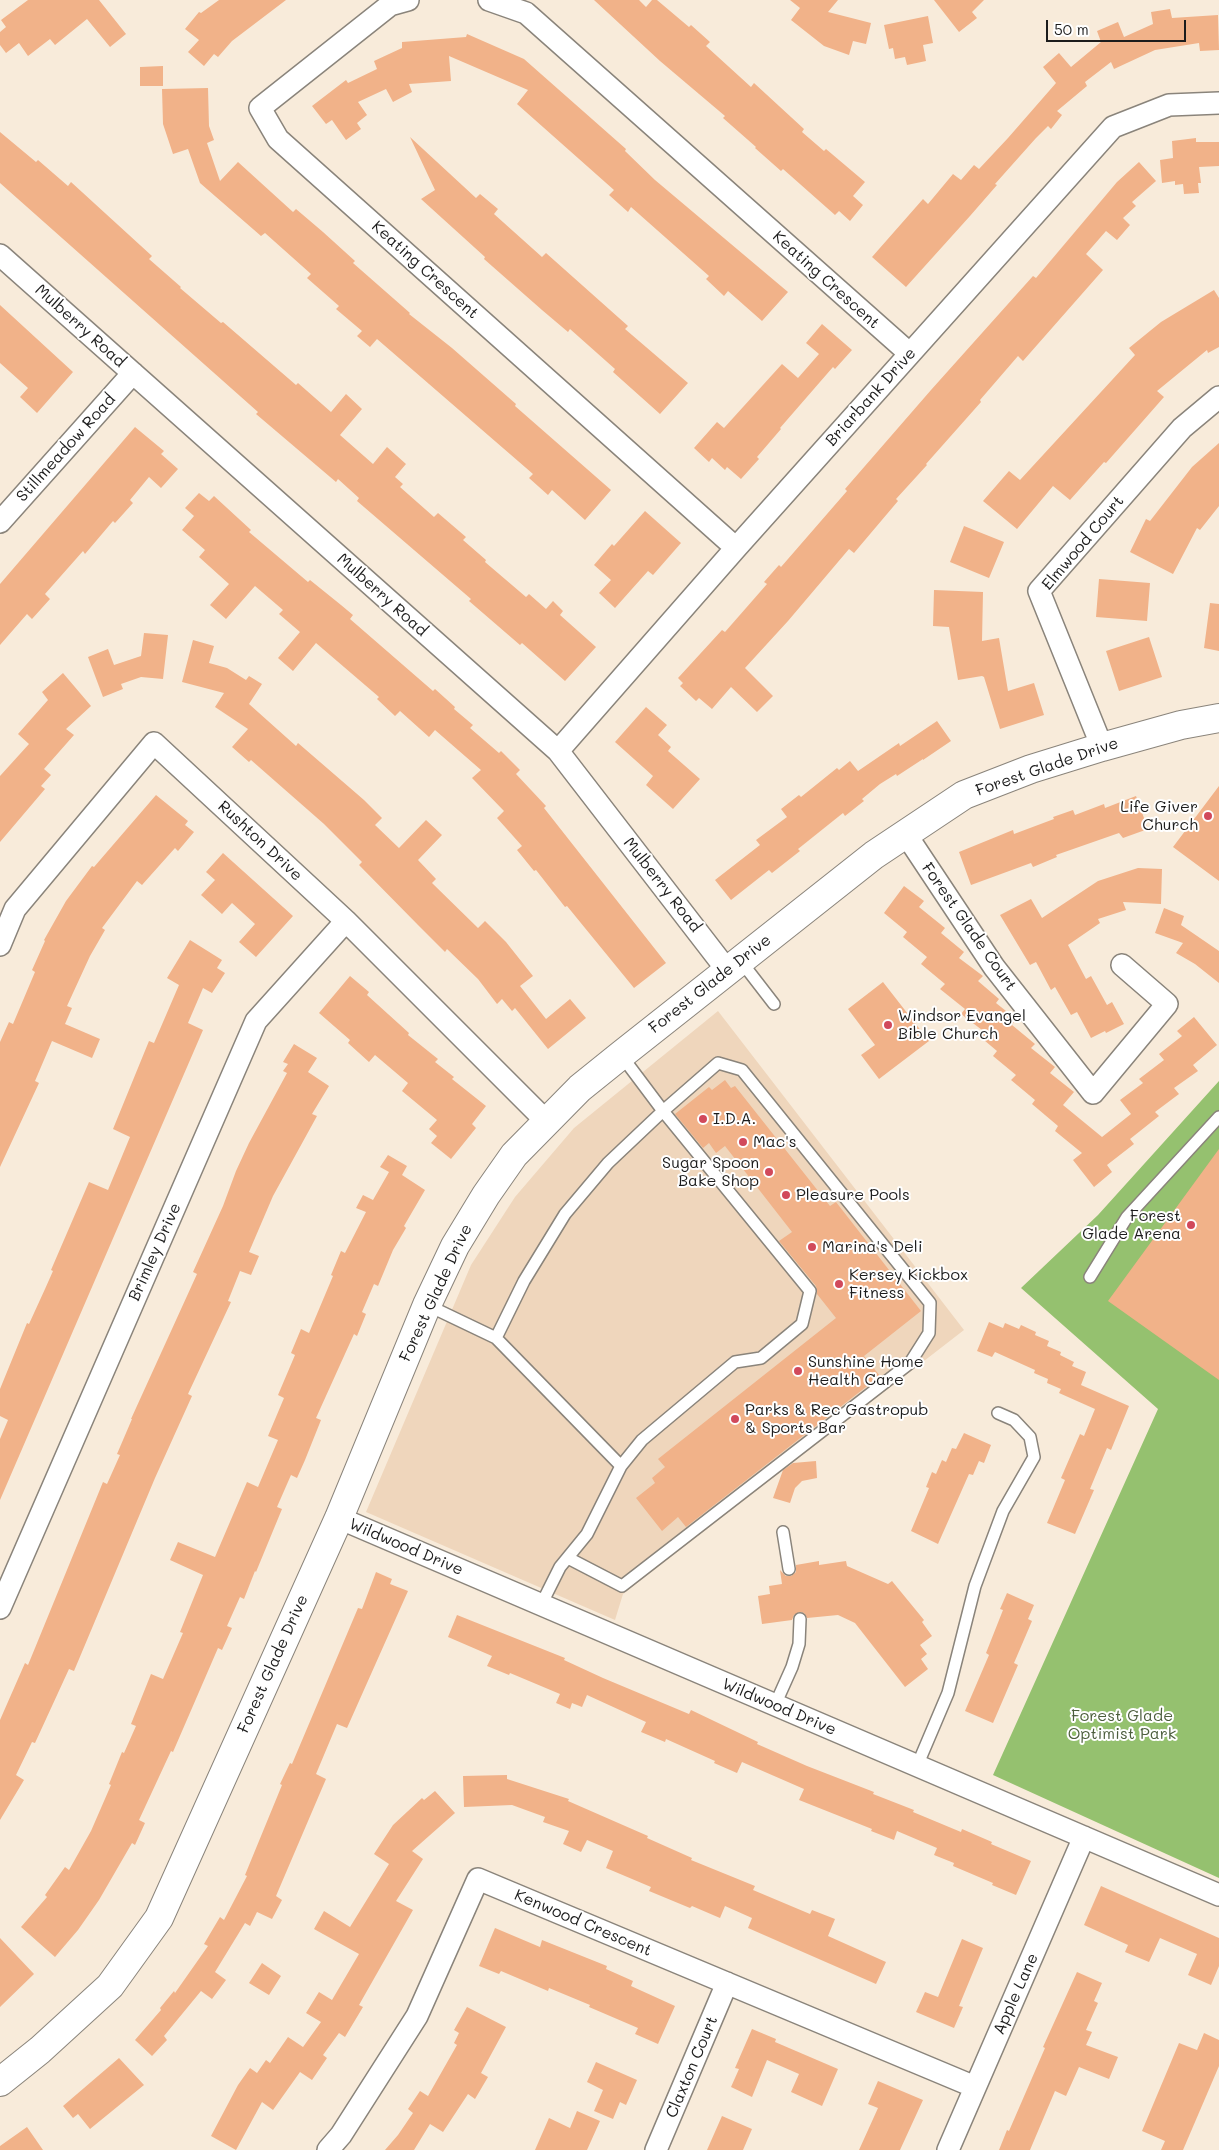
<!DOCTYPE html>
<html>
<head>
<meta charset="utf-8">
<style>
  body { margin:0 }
  #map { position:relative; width:1219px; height:2150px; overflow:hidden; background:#f8ebda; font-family:Mali,sans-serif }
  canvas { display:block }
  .scale { position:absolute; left:1046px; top:20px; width:140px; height:22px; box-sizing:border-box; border:2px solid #1c1c1c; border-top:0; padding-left:6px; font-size:15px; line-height:18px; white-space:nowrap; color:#1c1c1c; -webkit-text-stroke:4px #fff; paint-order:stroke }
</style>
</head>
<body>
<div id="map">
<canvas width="1219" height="2150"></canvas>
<div class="scale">50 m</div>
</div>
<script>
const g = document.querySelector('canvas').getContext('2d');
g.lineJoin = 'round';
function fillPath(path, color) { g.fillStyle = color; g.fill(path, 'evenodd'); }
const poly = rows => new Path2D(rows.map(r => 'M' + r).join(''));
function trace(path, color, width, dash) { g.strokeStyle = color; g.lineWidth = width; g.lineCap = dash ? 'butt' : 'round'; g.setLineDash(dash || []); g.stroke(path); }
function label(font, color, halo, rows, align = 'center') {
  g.font = font + ' Mali,sans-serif'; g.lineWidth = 4; g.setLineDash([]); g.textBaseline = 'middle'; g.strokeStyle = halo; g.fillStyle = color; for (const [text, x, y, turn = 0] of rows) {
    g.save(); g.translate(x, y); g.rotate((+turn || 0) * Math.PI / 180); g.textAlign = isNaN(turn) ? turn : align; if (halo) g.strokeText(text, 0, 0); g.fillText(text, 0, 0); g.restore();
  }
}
const built = poly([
  [718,1011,964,1330,623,1594,615,1620,366,1512,471,1265,515,1197,574,1128]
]);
const green = poly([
  [1219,1081,1219,1878,993,1775,1158,1409,1021,1288,1098,1215]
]);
const building = poly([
  [28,0,99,0,126,34,110,47,87,19,55,45,50,39,28,56,19,43,6,53,0,45,0,32,6,27,1,20],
  [219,0,286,0,232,41,218,57,214,54,204,66,188,52,199,40,185,29,199,12,201,13],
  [594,0,639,0,646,7,652,0,657,0,689,27,691,25,710,42,706,46,751,87,754,83,804,129,802,132,824,151,826,149,865,182,853,196,863,205,850,221,839,211,835,215,783,169,781,171,755,148,756,147,723,118,725,116,660,61],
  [790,0,838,0,828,12,871,23,866,44,853,41,849,55,824,46,791,20,800,8],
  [934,0,984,0,972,12,977,18,959,32],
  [1170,9,1172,18,1218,15,1219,50,1200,51,1199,43,1155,50,1114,69,1111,62,1085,82,1087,86,1057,111,1062,115,1051,129,1048,126,1036,138,995,184,997,185,970,216,906,287,872,257,923,199,928,204,953,174,961,180,974,165,979,169,1008,138,1056,83,1043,67,1059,53,1071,67,1101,42,1097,31,1118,22,1124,37,1153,24,1151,12],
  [928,16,933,43,923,45,926,61,907,65,905,57,895,59,893,48,889,49,884,25],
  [467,34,524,59,626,149,625,151,655,180,788,292,762,321,728,291,724,296,706,279,709,276,631,207,628,212,609,195,614,190,517,104,528,90,449,56,451,81,409,84,412,92,393,102,386,89,358,102,367,115,357,123,361,129,346,140,332,120,326,124,312,106,346,80,348,83,377,69,374,61,402,48,402,42,466,37],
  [163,66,163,86,140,86,140,67],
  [208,88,209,126,214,140,207,143,220,181,238,162,293,212,296,209,323,232,355,261,353,263,410,313,409,314,452,348,516,404,515,406,611,490,585,520,552,490,548,495,529,478,533,474,377,339,370,347,357,336,362,331,336,309,339,306,307,278,311,274,265,233,261,236,200,183,188,149,173,154,163,124,162,89],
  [0,132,36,162,38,160,68,186,71,182,152,256,149,259,181,287,180,288,221,323,223,322,296,385,298,383,331,412,346,394,362,409,340,435,373,464,387,447,406,464,395,477,403,484,400,487,434,517,438,513,466,537,463,540,486,560,485,562,526,597,529,594,546,609,553,601,563,611,560,615,596,647,565,681,522,643,520,645,469,601,471,599,357,501,359,498,338,479,336,482,256,414,258,412,0,183],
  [410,137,476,198,480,194,498,209,494,214,542,257,546,253,628,326,625,329,688,383,660,414,613,372,615,369,570,329,568,332,542,310,484,259,485,257,421,199,435,190],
  [1196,138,1196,142,1219,142,1219,166,1199,167,1201,183,1198,183,1199,193,1184,194,1183,184,1175,185,1175,181,1162,183,1160,160,1173,158,1172,141],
  [1139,162,1156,181,1132,202,1136,206,1123,218,1130,225,1117,240,1106,231,1086,254,1103,270,1023,361,1018,356,980,400,981,402,926,464,927,465,896,499,898,501,854,553,849,549,788,621,745,668,773,696,757,712,731,687,712,709,699,698,696,701,680,686,683,683,678,678,722,630,725,632,767,584,764,582,779,565,781,567,847,491,845,489,931,390,1033,276,1036,278,1117,182],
  [1214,290,1219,298,1219,347,1208,353,1207,350,1157,391,1164,397,1106,463,1104,462,1070,500,1053,486,1017,529,983,501,1009,471,1020,480,1135,355,1129,348,1161,322],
  [0,305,73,372,37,413,20,397,28,388,0,363],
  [822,324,852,350,835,369,833,367,780,428,781,429,757,457,759,459,741,479,727,467,725,470,712,458,709,462,694,448,717,422,724,428,782,364,798,378,819,354,806,343],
  [135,427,164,451,161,454,178,469,161,488,149,477,130,500,133,503,115,523,113,521,85,554,83,551,45,594,50,599,32,619,27,614,0,645,0,584],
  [1219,443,1219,506,1200,530,1197,528,1173,574,1130,552,1146,519,1150,521,1192,467],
  [199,493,209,501,214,496,251,530,249,532,308,582,310,580,341,605,353,615,350,619,433,691,435,689,455,707,454,709,473,725,470,728,499,753,501,751,520,770,516,774,546,806,544,808,666,963,634,988,567,906,565,907,536,870,534,871,517,850,522,846,497,818,504,811,472,778,481,770,435,730,429,737,400,711,395,716,377,699,379,697,316,643,293,671,278,658,300,632,279,614,283,610,255,586,226,619,210,605,229,584,199,557,205,550,182,530,194,516,185,508],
  [645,511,681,543,653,575,648,571,615,608,599,593,611,580,594,565,612,544,614,546],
  [964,526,1004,542,989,578,950,562],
  [1099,579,1150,583,1147,621,1096,617],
  [934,590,983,592,982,641,999,638,1008,691,1034,683,1044,715,1000,729,984,677,982,676,958,680,949,627,933,626],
  [1210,603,1219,604,1219,651,1204,648],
  [144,633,168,635,163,679,141,677,121,684,123,689,103,697,88,657,108,649,114,665,141,656],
  [1149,637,1162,677,1119,691,1106,651],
  [193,640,214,646,209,663,227,668,246,680,249,676,262,684,249,704,296,746,298,743,364,800,382,818,375,825,399,848,426,820,442,835,418,860,436,879,432,883,478,928,485,921,506,942,533,976,520,986,546,1019,570,999,586,1018,548,1049,515,1008,512,1011,502,999,497,1004,478,979,447,949,445,952,418,925,359,865,362,862,324,824,251,760,249,762,232,747,248,729,215,707,224,693,182,682],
  [63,673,91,706,66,729,74,735,44,769,51,775,41,786,45,789,0,842,0,776,29,744,18,734,48,700,42,692],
  [646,707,667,725,658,735,671,747,668,751,700,779,673,809,646,785,653,776,615,742],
  [937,721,951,741,923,760,923,759,897,776,896,774,880,784,862,799,864,801,845,816,843,813,798,849,800,851,772,873,769,870,731,900,715,880,760,845,756,840,787,817,781,809,799,795,801,797,837,768,839,770,850,761,858,771,899,743,900,746],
  [1219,786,1219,881,1173,847],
  [156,795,188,821,185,825,194,832,178,851,175,848,142,885,137,881,102,928,105,930,90,956,67,1006,72,1008,65,1024,100,1039,92,1058,52,1041,35,1081,39,1083,0,1167,0,1042,9,1022,13,1024,35,972,32,970,45,941,44,940,66,901,92,866,94,867],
  [1136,796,1148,829,1123,838,1119,833,1056,855,1057,857,1033,867,1031,863,971,885,959,852,1013,830,1014,834,1054,819,1053,817,1073,810,1075,815,1104,804,1105,808],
  [223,853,293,916,256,957,239,942,255,924,232,903,222,914,201,895,215,880,206,872],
  [1138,868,1162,869,1161,904,1123,902,1126,910,1098,919,1100,923,1068,945,1086,979,1091,976,1107,1005,1112,1002,1124,1024,1106,1033,1105,1031,1091,1038,1077,1012,1071,1015,1055,987,1051,990,1036,962,1030,965,1000,915,1031,899,1042,918,1098,881],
  [904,886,924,901,919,907,945,928,941,933,964,952,959,958,983,976,978,981,999,999,996,1003,1016,1019,1012,1025,1035,1044,1031,1048,1055,1067,1050,1073,1074,1092,1063,1105,1102,1137,1131,1114,1120,1100,1143,1083,1139,1079,1164,1060,1159,1054,1182,1036,1177,1031,1194,1017,1217,1045,1193,1065,1198,1071,1174,1088,1179,1094,1155,1112,1159,1116,1130,1139,1134,1144,1107,1165,1112,1172,1094,1187,1073,1160,1082,1153,1055,1131,1058,1126,1032,1104,1035,1100,1011,1080,1016,1075,993,1056,997,1051,978,1035,982,1030,961,1014,965,1009,940,989,945,984,921,964,927,957,903,937,907,932,884,913],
  [1164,908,1184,916,1181,925,1219,951,1219,983,1195,964,1176,953,1183,943,1155,933],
  [190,940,222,960,217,968,225,973,212,993,203,988,188,1023,203,1030,0,1500,0,1439,8,1420,0,1416,0,1389,27,1323,29,1324,45,1289,53,1271,51,1270,89,1182,108,1190,130,1137,113,1129,149,1041,154,1043,179,985,167,978],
  [350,976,369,992,367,995,409,1033,408,1035,438,1059,435,1062,454,1077,452,1079,486,1106,472,1124,476,1128,451,1159,431,1143,437,1136,429,1129,437,1120,402,1091,408,1083,375,1055,369,1062,348,1043,350,1040,319,1013],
  [883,982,929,1041,879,1079,861,1055,875,1045,848,1009],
  [294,1044,317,1058,308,1072,329,1086,312,1114,317,1116,273,1196,249,1252,259,1256,251,1275,240,1271,228,1301,231,1302,188,1394,192,1396,155,1478,74,1671,69,1669,35,1743,32,1742,16,1775,24,1780,0,1820,0,1720,25,1663,28,1665,35,1648,103,1482,107,1484,120,1455,117,1454,132,1419,131,1419,197,1274,193,1272,223,1206,236,1171,249,1143,287,1073,283,1071,288,1064,283,1062],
  [725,1080,731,1088,735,1086,830,1206,836,1202,921,1311,864,1356,880,1376,686,1527,678,1517,662,1531,636,1498,655,1483,652,1478,665,1467,658,1459,836,1318,817,1294,816,1286,779,1241,792,1232,725,1146,716,1153,709,1143,703,1148,675,1114,709,1087,712,1090],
  [1219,1149,1219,1380,1108,1301],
  [388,1155,407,1166,402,1175,425,1190,404,1226,406,1228,393,1250,378,1286,374,1284,362,1312,366,1314,357,1336,354,1334,316,1418,321,1420,305,1460,297,1478,291,1475,277,1507,282,1509,256,1572,255,1571,244,1599,240,1597,227,1626,232,1628,222,1650,218,1648,173,1752,171,1751,139,1820,145,1823,135,1845,132,1843,99,1900,78,1930,55,1957,21,1927,47,1897,45,1895,65,1867,69,1870,91,1831,111,1785,109,1784,122,1752,124,1753,136,1726,131,1724,151,1674,163,1679,183,1633,180,1632,203,1575,170,1560,178,1542,215,1557,247,1482,258,1487,278,1440,268,1436,284,1398,278,1395,295,1355,291,1353,301,1329,309,1333,333,1276,331,1275,341,1251,345,1253,366,1212,356,1208,363,1195,373,1200,389,1172,380,1167],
  [989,1322,1003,1328,1005,1323,1019,1329,1021,1325,1036,1332,1035,1335,1049,1341,1047,1346,1061,1352,1060,1355,1074,1362,1072,1366,1086,1372,1081,1385,1129,1406,1111,1450,1107,1448,1090,1489,1094,1490,1075,1534,1047,1523,1065,1480,1061,1478,1080,1434,1084,1436,1095,1409,1059,1393,1061,1389,1047,1383,1048,1379,1034,1373,1035,1370,995,1352,992,1357,977,1351],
  [964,1433,991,1445,984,1463,979,1461,973,1475,969,1474,938,1544,911,1531,929,1488,926,1487,932,1472,936,1474,942,1460,946,1462,952,1448,956,1449],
  [816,1461,817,1478,802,1481,795,1488,790,1503,773,1498,783,1470,793,1463],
  [819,1561,819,1565,846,1561,847,1566,888,1584,892,1581,924,1620,922,1622,932,1636,920,1645,927,1654,921,1659,928,1669,905,1687,855,1623,838,1615,807,1618,804,1613,800,1612,794,1615,792,1620,762,1624,758,1596,770,1594,769,1586,782,1584,780,1570,786,1576,791,1576,796,1572,796,1565],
  [376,1572,392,1579,390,1584,408,1591,347,1728,337,1724,316,1774,326,1779,276,1896,282,1900,272,1919,257,1912,250,1926,245,1923,215,1972,226,1980,212,1999,201,1991,164,2036,167,2040,152,2056,135,2040,161,2010,160,2008,174,1991,175,1993,208,1946,204,1944,220,1917,224,1920,247,1876,245,1875,282,1785,280,1784,290,1763,292,1764,358,1608,362,1609],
  [1007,1593,1034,1605,1028,1619,1032,1621,1014,1663,1018,1665,993,1723,965,1711,989,1655,986,1653,1003,1610,1000,1609],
  [457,1615,565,1658,564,1660,603,1678,689,1714,691,1710,758,1742,757,1744,807,1766,874,1792,873,1794,914,1810,913,1812,961,1832,962,1829,992,1842,991,1844,1031,1861,1016,1895,992,1885,993,1883,953,1866,954,1863,934,1855,937,1848,897,1831,894,1840,871,1831,872,1829,799,1800,804,1789,742,1762,737,1773,714,1763,715,1761,666,1739,665,1742,641,1732,646,1722,587,1695,582,1707,572,1703,570,1709,556,1703,560,1694,510,1673,509,1675,487,1666,492,1656,448,1637],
  [507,1775,507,1779,569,1799,568,1801,648,1836,647,1838,692,1858,691,1860,755,1886,753,1890,810,1914,812,1910,835,1919,828,1936,886,1962,876,1984,748,1928,752,1918,725,1906,720,1918,692,1906,690,1908,649,1891,651,1887,606,1868,613,1851,587,1840,581,1852,563,1844,569,1831,543,1822,545,1817,512,1805,464,1807,463,1776],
  [435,1791,455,1813,412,1851,423,1859,396,1901,413,1910,359,2005,363,2007,345,2037,339,2033,323,2055,327,2058,312,2080,300,2072,273,2110,262,2102,236,2150,211,2136,238,2085,250,2068,257,2073,266,2060,270,2063,288,2037,303,2047,321,2022,306,2013,319,1992,332,2000,359,1954,314,1929,324,1911,350,1927,389,1864,374,1854,393,1825,422,1798,424,1800],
  [1101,1886,1219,1938,1219,1966,1211,1985,1188,1975,1197,1954,1160,1938,1149,1962,1125,1952,1128,1945,1084,1925],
  [495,1928,540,1947,542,1940,607,1966,606,1969,633,1981,631,1986,675,2006,658,2044,635,2034,638,2028,589,2007,590,2005,549,1988,548,1991,501,1971,499,1974,479,1966],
  [0,1938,34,1974,0,2007],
  [962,1939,983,1948,959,2006,963,2007,954,2028,916,2012,925,1992,938,1997],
  [262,1963,281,1976,269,1995,249,1983],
  [1077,1972,1102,1983,1094,2001,1098,2003,1086,2030,1092,2032,1086,2045,1118,2057,1109,2079,1079,2067,1066,2096,1055,2091,1030,2150,999,2150,1007,2130,1009,2131,1045,2048,1043,2047],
  [467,2007,506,2027,481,2073,488,2077,475,2099,468,2094,443,2132,430,2124,414,2150,385,2150,398,2135,413,2113,408,2109,420,2091,428,2096,457,2045,454,2043,459,2033,454,2030],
  [752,2029,776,2039,775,2042,838,2069,822,2106,791,2092,799,2074,767,2060,752,2097,731,2087,739,2069,735,2068],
  [1204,2033,1219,2040,1219,2066,1183,2150,1161,2150,1165,2141,1142,2131,1179,2043,1197,2050],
  [119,2058,144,2085,90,2129,78,2114,73,2118,63,2106],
  [596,2062,637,2080,626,2105,620,2102,613,2119,594,2111,603,2090,587,2082],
  [878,2081,923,2100,900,2150,859,2150,878,2108,868,2104],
  [577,2111,600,2121,587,2150,535,2150,549,2118,570,2128],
  [722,2116,752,2129,743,2150,707,2150],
  [27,2127,43,2150,0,2150,0,2146]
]);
const service = poly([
  [740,960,774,1004],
  [1090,1277,1127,1217,1219,1117],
  [427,1305,496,1338,621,1466],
  [496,1338,524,1281,565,1214,608,1163,663,1111,718,1063,742,1070,930,1303,929,1333,910,1363,622,1586,568,1558],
  [783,1532,789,1569],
  [541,1605,560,1567,587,1534,621,1466,642,1440,735,1362,761,1358,802,1324,810,1291,663,1111,621,1055],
  [775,1705,792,1667,799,1644,800,1619],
  [917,1766,948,1693,975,1586,1003,1511,1034,1457,1030,1437,1014,1420,998,1413]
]);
const minor = poly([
  [408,0,390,5,260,108,278,139,736,548],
  [489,0,526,13,909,353],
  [0,255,558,751,727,970],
  [0,522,133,373],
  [1102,747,1039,591,1182,428,1219,397],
  [558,751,736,548,1113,127,1169,105,1219,103],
  [905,833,994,967,1093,1093,1167,1004,1122,965],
  [0,945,15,909,154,743,346,921,546,1121],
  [339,1518,1219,1895],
  [0,1608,256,1021,346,921],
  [328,2150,341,2135,417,2016,478,1879,975,2087],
  [656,2150,727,1983],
  [948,2150,1084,1837]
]);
const tertiary = poly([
  [0,2082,40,2050,110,1986,159,1918,339,1518,427,1305,455,1246,486,1195,514,1155,580,1088,621,1055,874,855,964,795,1031,769,1102,747,1181,725,1219,718]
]);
const markers = [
  [1208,816,5,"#d1495b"],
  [888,1025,5,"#d1495b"],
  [703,1119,5,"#d1495b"],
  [743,1142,5,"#d1495b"],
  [769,1172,5,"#d1495b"],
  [786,1195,5,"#d1495b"],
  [1191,1225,5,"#d1495b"],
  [812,1247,5,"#d1495b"],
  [839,1284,5,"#d1495b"],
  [798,1371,5,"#d1495b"],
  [735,1419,5,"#d1495b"]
];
const streetNames = [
  ["Keating Crescent",425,270,42],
  ["Keating Crescent",826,280,42],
  ["Mulberry Road",80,326,42],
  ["Briarbank Drive",871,397,-48],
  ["Stillmeadow Road",66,448,-48],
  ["Elmwood Court",1083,543,-50],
  ["Mulberry Road",382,595,42],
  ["Forest Glade Drive",1047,767,-19],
  ["Rushton Drive",260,841,43],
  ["Mulberry Road",662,885,52],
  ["Forest Glade Court",969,927,55],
  ["Forest Glade Drive",710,984,-38],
  ["Brimley Drive",155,1252,-66],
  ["Forest Glade Drive",436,1293,-65],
  ["Wildwood Drive",406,1547,23],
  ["Forest Glade Drive",273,1664,-66],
  ["Wildwood Drive",779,1707,23],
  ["Kenwood Crescent",583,1923,23],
  ["Apple Lane",1016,1994,-66],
  ["Claxton Court",692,2067,-67]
];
const poiNames = [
  ["Life Giver",1198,807,"right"],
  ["Church",1198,825,"right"],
  ["Windsor Evangel",898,1016],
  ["Bible Church",898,1034],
  ["I.D.A.",713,1119],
  ["Mac's",753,1142],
  ["Sugar Spoon",759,1163,"right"],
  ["Bake Shop",759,1181,"right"],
  ["Pleasure Pools",796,1195],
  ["Forest",1181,1216,"right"],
  ["Glade Arena",1181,1234,"right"],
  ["Marina's Deli",822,1247],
  ["Kersey Kickbox",849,1275],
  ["Fitness",849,1293],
  ["Sunshine Home",808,1362],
  ["Health Care",808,1380],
  ["Parks & Rec Gastropub",745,1410],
  ["& Sports Bar",745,1428]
];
const parkNames = [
  ["Forest Glade",1122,1716],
  ["Optimist Park",1122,1734]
];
fillPath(built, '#efd6bc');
fillPath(green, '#95c16f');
fillPath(building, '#f1b289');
trace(service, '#8a847b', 14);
trace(minor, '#8a847b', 24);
trace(tertiary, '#8a847b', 30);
trace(service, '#fff', 11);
trace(minor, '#fff', 21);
trace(tertiary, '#fff', 28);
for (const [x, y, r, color] of markers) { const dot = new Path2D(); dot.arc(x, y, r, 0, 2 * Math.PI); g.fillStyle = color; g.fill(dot); trace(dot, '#fff', 2); }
label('16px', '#1c1c1c', '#fff', streetNames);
label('16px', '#1c1c1c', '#fff', poiNames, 'left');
label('16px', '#4c5e3d', '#fff', parkNames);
</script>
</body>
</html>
